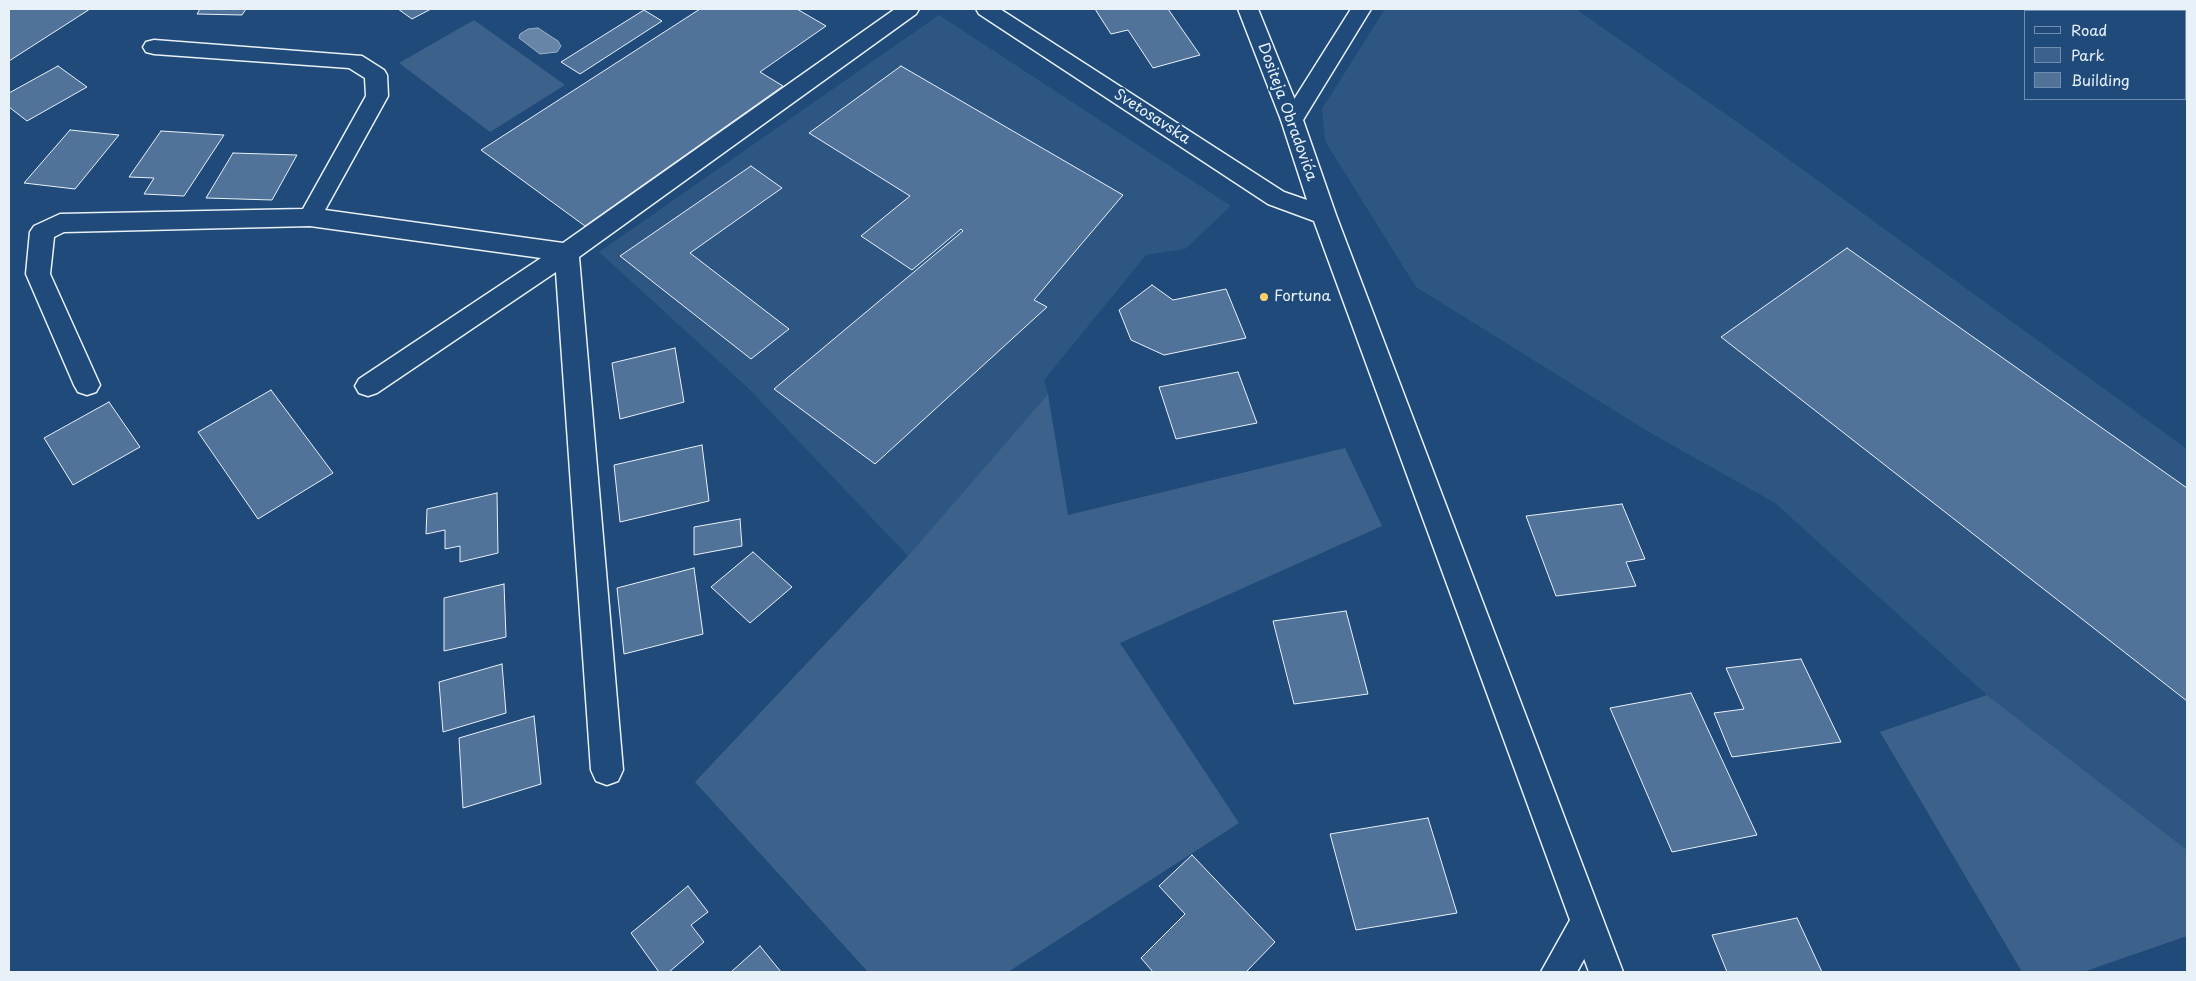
<!DOCTYPE html>
<html>
<head>
<meta charset="utf-8">
<style>
  body { margin:0 }
  #map { position:relative; width:2196px; height:981px; overflow:hidden; background:#1f4a7a; font-family:"Playpen Sans",sans-serif }
  canvas { display:block }
  .frame { position:absolute; inset:0; border:10px solid #e8f1f8; pointer-events:none }
  .legend { position:absolute; left:2024px; top:10px; width:162px; height:90px; box-sizing:border-box; background:#1f4a7a; border:1px solid #6f8dac; margin:0; padding:6px 9px; list-style:none; font-size:15px; color:#e8f1f8 }
  .legend li { display:flex; align-items:center; gap:10px; height:25px }
  .legend b { width:25px; border:1px solid #6f8dac }
</style>
</head>
<body>
<div id="map">
<canvas width="2196" height="981"></canvas>
<div class="frame"></div>
<ul class="legend">
<li><b style="height:6px;background:#1f4a7a"></b>Road</li>
<li><b style="height:14px;background:#3c628c"></b>Park</li>
<li><b style="height:14px;background:#517399"></b>Building</li>
</ul>
</div>
<script>
const g = document.querySelector('canvas').getContext('2d');
g.lineJoin = 'round';
function fillPath(path, color) { g.fillStyle = color; g.fill(path, 'evenodd'); }
const poly = rows => new Path2D(rows.map(r => 'M' + r).join(''));
function trace(path, color, width, dash) { g.strokeStyle = color; g.lineWidth = width; g.lineCap = dash ? 'butt' : 'round'; g.setLineDash(dash || []); g.stroke(path); }
function label(font, color, halo, rows, align = 'center') {
  g.font = font + ' "Playpen Sans",sans-serif'; g.lineWidth = 4; g.setLineDash([]); g.textBaseline = 'middle'; g.strokeStyle = halo; g.fillStyle = color; for (const [text, x, y, turn = 0] of rows) {
    g.save(); g.translate(x, y); g.rotate((+turn || 0) * Math.PI / 180); g.textAlign = isNaN(turn) ? turn : align; if (halo) g.strokeText(text, 0, 0); g.fillText(text, 0, 0); g.restore();
  }
}
const built = poly([
  [1385,9,1576,9,1751,132,2187,449,2187,850,1987,695,1775,503,1649,432,1416,287,1325,141,1322,109],
  [939,15,1231,206,1185,249,1146,255,1044,380,1048,394,908,556,747,387,599,252]
]);
const green = poly([
  [474,20,565,85,490,132,399,63],
  [1048,394,1068,515,1345,448,1382,526,1120,643,1239,823,1008,972,868,972,695,782,908,556],
  [1987,695,2187,850,2187,936,2083,972,2022,972,1880,732]
]);
const water = poly([
  [538,28,558,41,561,46,557,52,540,54,519,38,520,34,528,29,538,28]
]);
const building = poly([
  [9,9,90,9,9,61,9,9],
  [200,9,246,9,242,15,197,14,200,9],
  [398,9,431,9,412,19,398,9],
  [700,9,797,9,826,26,760,72,783,86,585,226,481,150,700,9],
  [1095,9,1168,9,1200,55,1153,68,1128,30,1111,34,1095,9],
  [2103,9,2144,9,2149,11,2107,11,2103,9],
  [644,10,662,21,580,74,561,62,644,10],
  [58,66,87,87,27,121,9,107,9,93,58,66],
  [901,66,1123,195,1034,300,1047,307,875,464,774,389,963,231,961,229,912,270,861,236,910,196,809,133,901,66],
  [70,130,119,135,75,189,24,183,70,130],
  [161,131,224,135,184,196,144,194,154,178,129,177,161,131],
  [233,153,297,155,272,200,206,198,233,153],
  [751,166,782,188,690,253,789,329,751,359,620,256,751,166],
  [1847,248,2187,488,2187,701,1721,337,1847,248],
  [1152,285,1173,300,1226,289,1246,338,1164,355,1131,340,1119,310,1152,285],
  [675,348,684,402,620,419,612,363,675,348],
  [1238,372,1257,423,1176,439,1159,387,1238,372],
  [271,390,333,473,258,519,198,432,271,390],
  [109,402,140,447,73,485,44,438,109,402],
  [702,445,709,501,620,522,614,465,702,445],
  [497,493,498,553,460,562,460,546,445,549,445,530,426,534,427,509,497,493],
  [1622,504,1645,559,1626,562,1636,586,1556,596,1526,516,1622,504],
  [740,519,742,546,694,555,694,527,740,519],
  [753,552,792,587,750,623,711,587,753,552],
  [694,568,703,634,624,654,617,588,694,568],
  [504,584,506,637,444,651,444,598,504,584],
  [1346,611,1368,694,1294,704,1273,621,1346,611],
  [1801,659,1841,742,1732,757,1714,713,1744,709,1726,668,1801,659],
  [502,664,506,713,443,732,439,682,502,664],
  [1691,693,1757,835,1672,852,1610,708,1691,693],
  [534,716,541,784,463,808,459,738,534,716],
  [1428,818,1457,913,1356,930,1330,834,1428,818],
  [1192,855,1275,942,1246,972,1153,972,1141,958,1185,914,1159,886,1192,855],
  [688,886,708,912,691,925,704,942,669,972,659,972,631,933,688,886],
  [1797,918,1822,972,1727,972,1712,935,1797,918],
  [760,946,781,972,731,972,760,946]
]);
const minor = poly([
  [895,9,919,9,916,14,579,257,623,770,618,781,607,785,596,781,591,770,556,272,377,393,368,396,359,393,355,386,359,379,541,258,310,226,64,232,54,237,50,274,100,385,96,392,87,395,78,392,74,385,26,274,30,232,34,226,60,214,303,209,366,96,365,78,349,68,154,54,146,52,143,47,146,42,154,40,362,56,384,70,387,75,388,96,325,210,563,243,895,9],
  [1351,9,1371,9,1300,125,1292,128,1284,125,1281,120,1351,9],
  [2060,9,2083,9,2084,11,2061,11,2060,9],
  [2185,73,2187,73,2187,88,2185,88,2185,73],
  [1587,906,1599,911,1604,923,1577,972,1541,972,1575,911,1587,906]
]);
const tertiary = poly([
  [976,9,1000,9,1284,192,1307,200,1281,120,1238,9,1258,9,1303,120,1336,215,1623,972,1589,972,1314,221,1268,204,979,14,976,9]
]);
const markers = [
  [1264,297,5,"#ffd166"]
];
const streetNames = [
  ["Dositeja Obradovića",1287,112,70],
  ["Svetosavska",1152,117,33]
];
const poiNames = [
  ["Fortuna",1274,297]
];
fillPath(built, '#2e5683');
fillPath(green, '#3c628c');
fillPath(water, '#6685a7');
trace(water, '#9ab0c7', 1);
fillPath(building, '#517399');
trace(building, '#e8f1f8', 1);
trace(minor, '#e8f1f8', 3);
trace(tertiary, '#e8f1f8', 3);
fillPath(minor, '#1f4a7a');
fillPath(tertiary, '#1f4a7a');
for (const [x, y, r, color] of markers) { const dot = new Path2D(); dot.arc(x, y, r, 0, 2 * Math.PI); g.fillStyle = color; g.fill(dot); trace(dot, '#1f4a7a', 2); }
label('15px', '#e8f1f8', '#1f4a7a', streetNames);
label('15px', '#e8f1f8', '#1f4a7a', poiNames, 'left');
</script>
</body>
</html>
